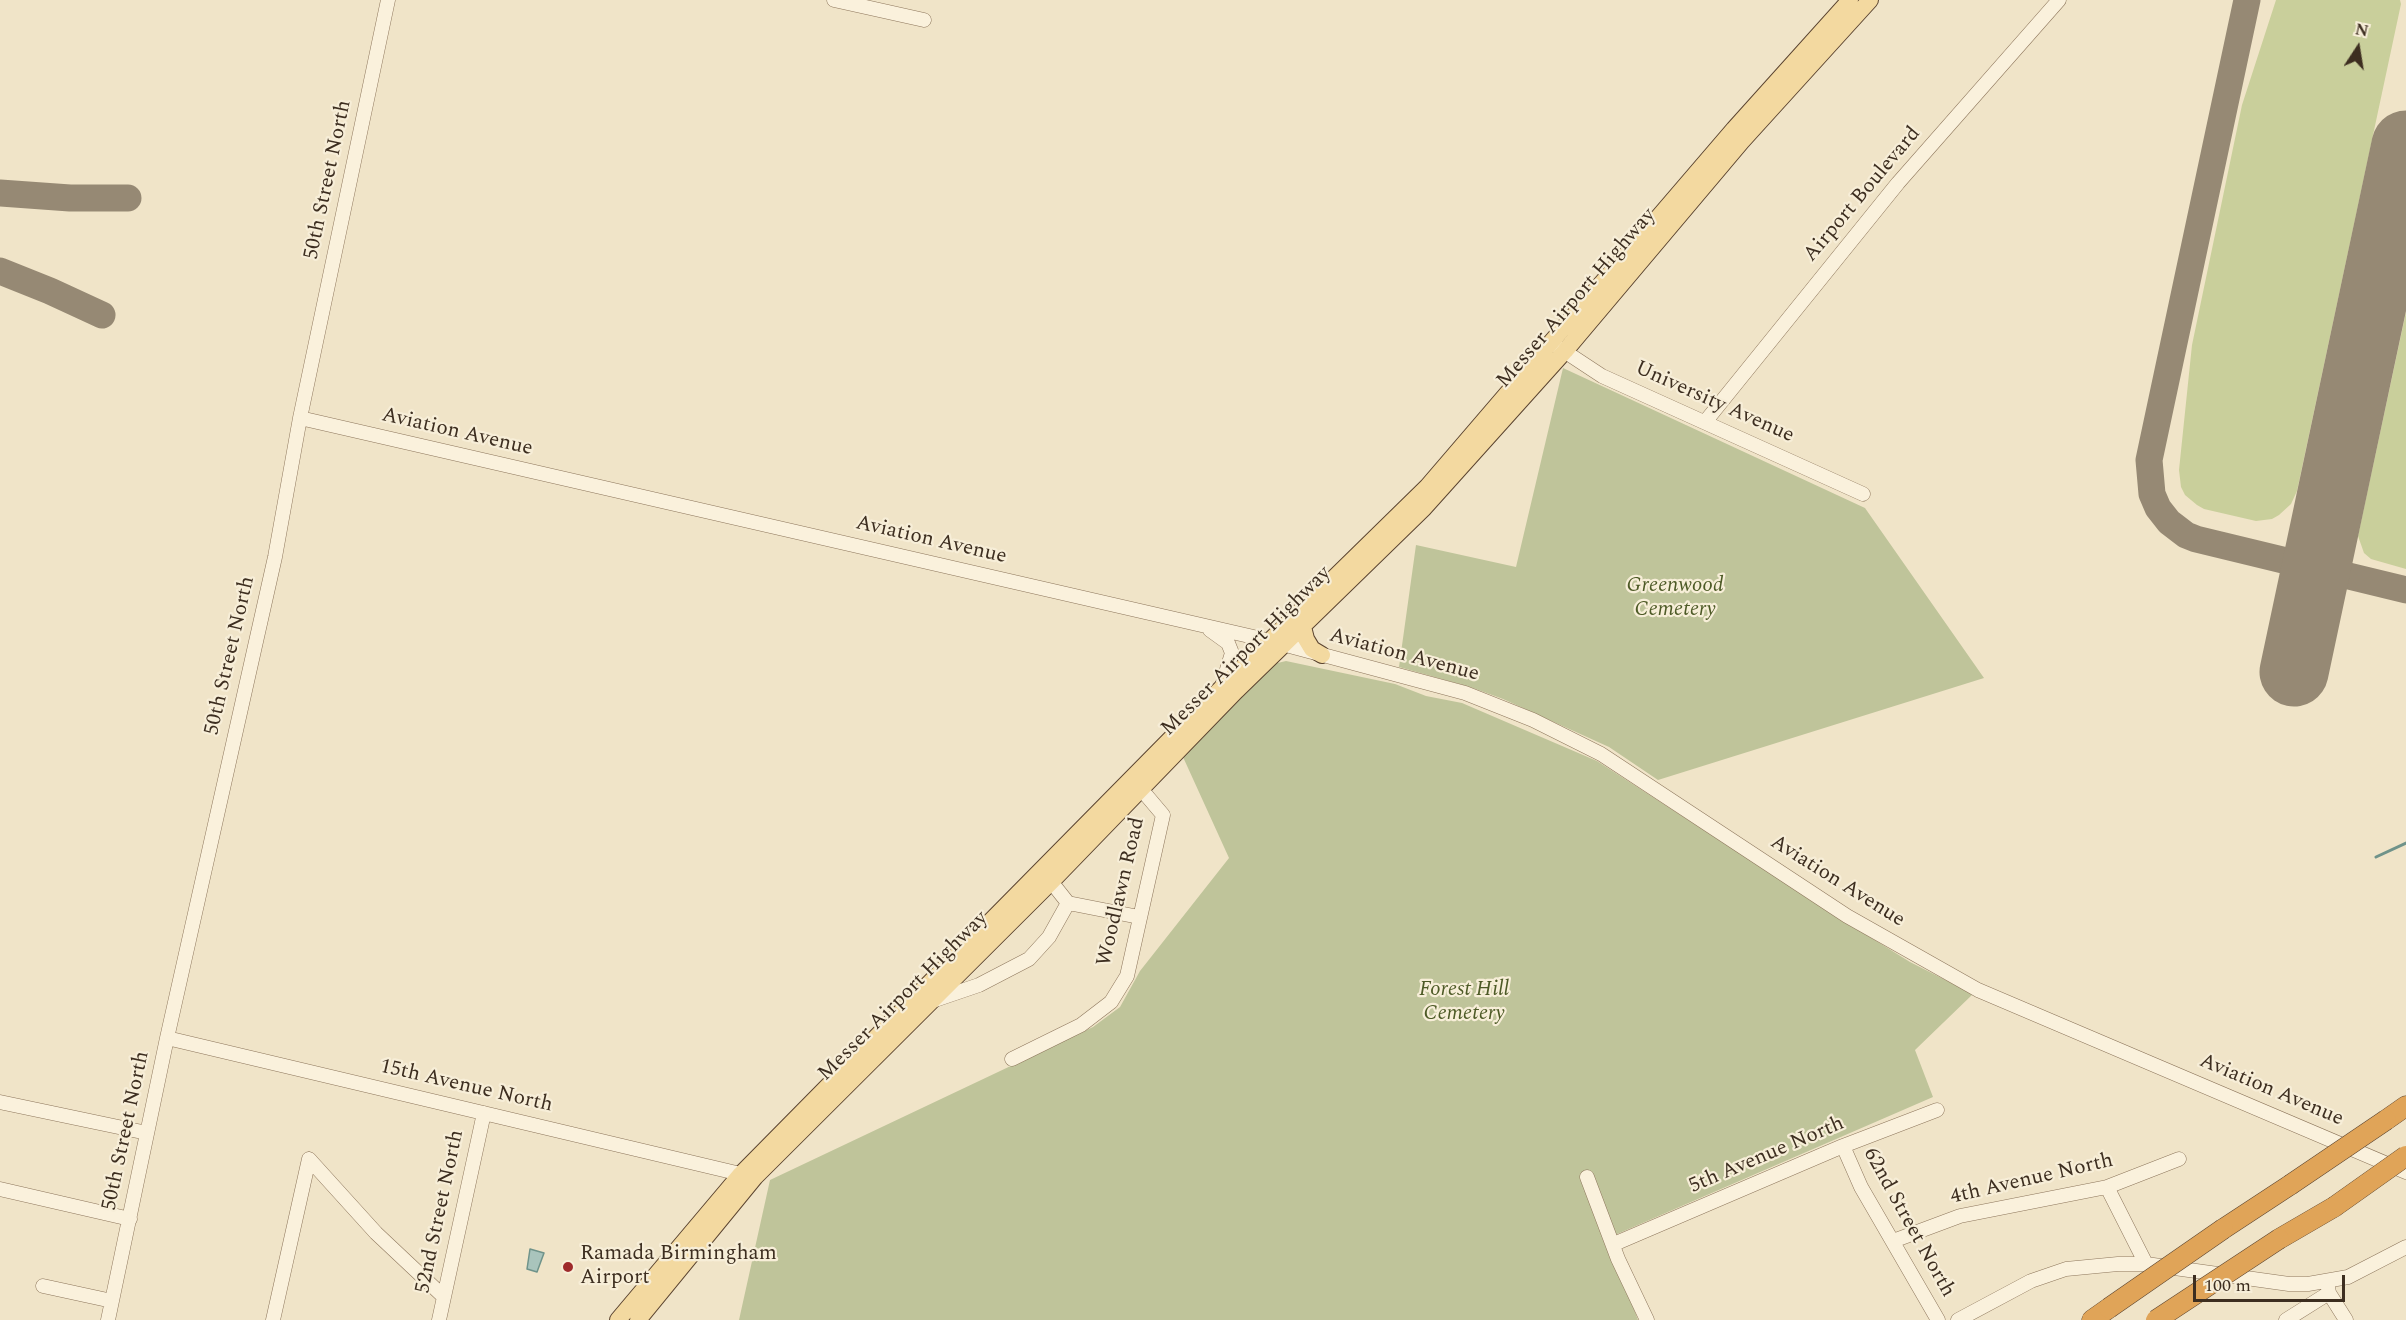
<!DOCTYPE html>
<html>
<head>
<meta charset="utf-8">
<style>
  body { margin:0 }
  #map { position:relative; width:2406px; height:1320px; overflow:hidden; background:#f0e4c8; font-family:Spectral,serif }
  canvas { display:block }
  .north { position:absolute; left:2328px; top:18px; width:60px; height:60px; -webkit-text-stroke:4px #f7eed8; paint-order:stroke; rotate:12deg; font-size:16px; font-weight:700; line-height:24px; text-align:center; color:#3d2e20 }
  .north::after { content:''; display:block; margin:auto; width:21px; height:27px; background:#3d2e20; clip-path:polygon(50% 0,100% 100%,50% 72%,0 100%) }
  .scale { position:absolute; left:2193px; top:1275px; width:152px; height:27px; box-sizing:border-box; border:3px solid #3d2e20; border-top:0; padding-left:8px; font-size:18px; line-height:21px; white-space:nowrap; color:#3d2e20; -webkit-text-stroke:4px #f7eed8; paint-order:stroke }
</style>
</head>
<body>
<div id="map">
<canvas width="2406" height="1320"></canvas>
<div class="north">N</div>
<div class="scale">100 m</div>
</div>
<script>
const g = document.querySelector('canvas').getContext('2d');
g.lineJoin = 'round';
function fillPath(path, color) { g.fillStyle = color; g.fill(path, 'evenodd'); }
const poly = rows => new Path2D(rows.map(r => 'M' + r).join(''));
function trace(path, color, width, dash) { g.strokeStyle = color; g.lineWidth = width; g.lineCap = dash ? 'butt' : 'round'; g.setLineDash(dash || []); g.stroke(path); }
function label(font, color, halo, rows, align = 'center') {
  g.font = font + ' Spectral,serif'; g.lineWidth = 4.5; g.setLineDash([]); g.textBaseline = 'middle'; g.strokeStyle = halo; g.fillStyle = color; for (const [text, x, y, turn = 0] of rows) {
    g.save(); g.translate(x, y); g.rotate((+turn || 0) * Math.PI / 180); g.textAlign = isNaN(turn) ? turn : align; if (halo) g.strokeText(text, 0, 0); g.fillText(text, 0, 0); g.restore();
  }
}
const green = poly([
  [2276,0,2400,0,2401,4,2297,491,2291,504,2279,515,2272,519,2256,521,2204,509,2197,505,2185,495,2181,487,2179,470,2192,345,2242,105],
  [2406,312,2406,569,2371,559,2364,553,2358,536]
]);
const cemetery = poly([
  [1563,368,1865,508,1984,678,1658,780,1609,747,1503,699,1470,687,1399,667,1416,545,1516,567],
  [1286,661,1395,684,1426,696,1462,703,1597,761,1846,922,1910,962,1973,994,1915,1050,1933,1097,1608,1238,1638,1320,739,1320,770,1180,1093,1027,1120,1007,1140,971,1229,858,1183,757,1269,665]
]);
const water = poly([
  [530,1249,544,1253,537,1272,527,1269,530,1249]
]);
const stream = poly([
  [2376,857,2406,843]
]);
const taxiway = poly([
  [2247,0,2149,460,2152,494,2158,508,2169,522,2186,535,2196,539,2406,590],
  [0,193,70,198,128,198],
  [0,271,50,291,102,315]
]);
const runway = poly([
  [2294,672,2406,145]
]);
const minor = poly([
  [834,0,924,20],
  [1558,347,1602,376,1863,494],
  [300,418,1271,641,1465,693,1533,720,1601,754,1847,916,1978,990,2406,1172],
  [1705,422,1898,183,2059,0],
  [1210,630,1228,643,1232,653,1222,686],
  [1045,874,1068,903,1139,917],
  [932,1001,979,985,1029,959,1049,937,1068,903],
  [167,1038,749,1176],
  [1012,1059,1081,1025,1111,1002,1127,976,1163,815,1141,789],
  [0,1102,147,1133],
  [1843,1146,1861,1187,1938,1320],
  [309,1159,376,1233,444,1297],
  [1587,1177,1618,1259,1647,1320],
  [2107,1187,2146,1264],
  [0,1189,130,1219],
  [1893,1241,1960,1216,2107,1187,2179,1159],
  [1614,1244,1843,1146,1937,1110],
  [43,1286,112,1301],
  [2329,1293,2346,1320],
  [108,1320,167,1038,275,557,300,418,388,0],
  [273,1320,309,1159],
  [439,1320,484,1113],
  [1958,1320,2031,1281,2066,1269,2118,1264,2146,1264,2289,1284,2308,1284,2348,1277,2406,1247],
  [2286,1320,2329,1293,2327,1281]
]);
const major = poly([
  [1303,627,1306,639,1312,649,1322,655],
  [618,1320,741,1174,1197,712,1427,487,1734,129,1850,0],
  [638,1320,755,1177,1051,882,1236,691,1424,508,1565,351,1742,141,1870,0]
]);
const highway = poly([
  [2386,1120,2406,1106],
  [2223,1229,2290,1185],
  [2279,1239,2334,1207],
  [2092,1320,2109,1308]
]);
const highwayBridge = poly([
  [2290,1185,2386,1120],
  [2334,1207,2406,1156],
  [2109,1308,2223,1229],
  [2156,1320,2279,1239]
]);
const markers = [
  [568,1267,6,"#9e2a2b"]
];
const streetNames = [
  ["50th Street North",329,180,-78],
  ["Airport Boulevard",1863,195,-50],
  ["Messer Airport Highway",1577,299,-49],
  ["University Avenue",1714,403,24],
  ["Aviation Avenue",457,433,13],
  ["Aviation Avenue",931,541,13],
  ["Messer Airport Highway",1247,652,-45],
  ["50th Street North",231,656,-77],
  ["Aviation Avenue",1404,656,15],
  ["Aviation Avenue",1837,882,32],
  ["Woodlawn Road",1122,892,-77],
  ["Messer Airport Highway",904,997,-45],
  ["15th Avenue North",466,1087,13],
  ["Aviation Avenue",2271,1091,23],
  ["50th Street North",127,1131,-78],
  ["5th Avenue North",1767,1156,-23],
  ["4th Avenue North",2032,1180,-13],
  ["52nd Street North",441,1212,-78],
  ["62nd Street North",1908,1223,61]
];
const parkNames = [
  ["Greenwood",1675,587],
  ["Cemetery",1675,611],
  ["Forest Hill",1464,991],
  ["Cemetery",1464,1015]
];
const poiNames = [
  ["Ramada Birmingham",580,1255],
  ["Airport",580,1279]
];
fillPath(green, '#c9cf9b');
fillPath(cemetery, '#bfc49a');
fillPath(water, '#a9c4bc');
trace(water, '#6f938a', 1.5);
trace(stream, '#6f938a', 3);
trace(taxiway, '#968974', 27);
trace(runway, '#968974', 69);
trace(minor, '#8d765c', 15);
trace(major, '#5b4430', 18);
trace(highway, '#5b4430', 21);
trace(minor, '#faf1dc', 14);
trace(major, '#f3d9a0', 16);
trace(highway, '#e0a458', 20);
trace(highwayBridge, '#5b4430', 21, []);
trace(highwayBridge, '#e0a458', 20);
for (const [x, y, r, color] of markers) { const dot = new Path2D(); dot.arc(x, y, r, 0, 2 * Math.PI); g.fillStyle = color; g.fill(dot); trace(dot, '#f7eed8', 2); }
label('21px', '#3d2e20', '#f7eed8', streetNames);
label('italic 21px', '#4d5a26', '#f7eed8', parkNames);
label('21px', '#3d2e20', '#f7eed8', poiNames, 'left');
</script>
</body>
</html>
